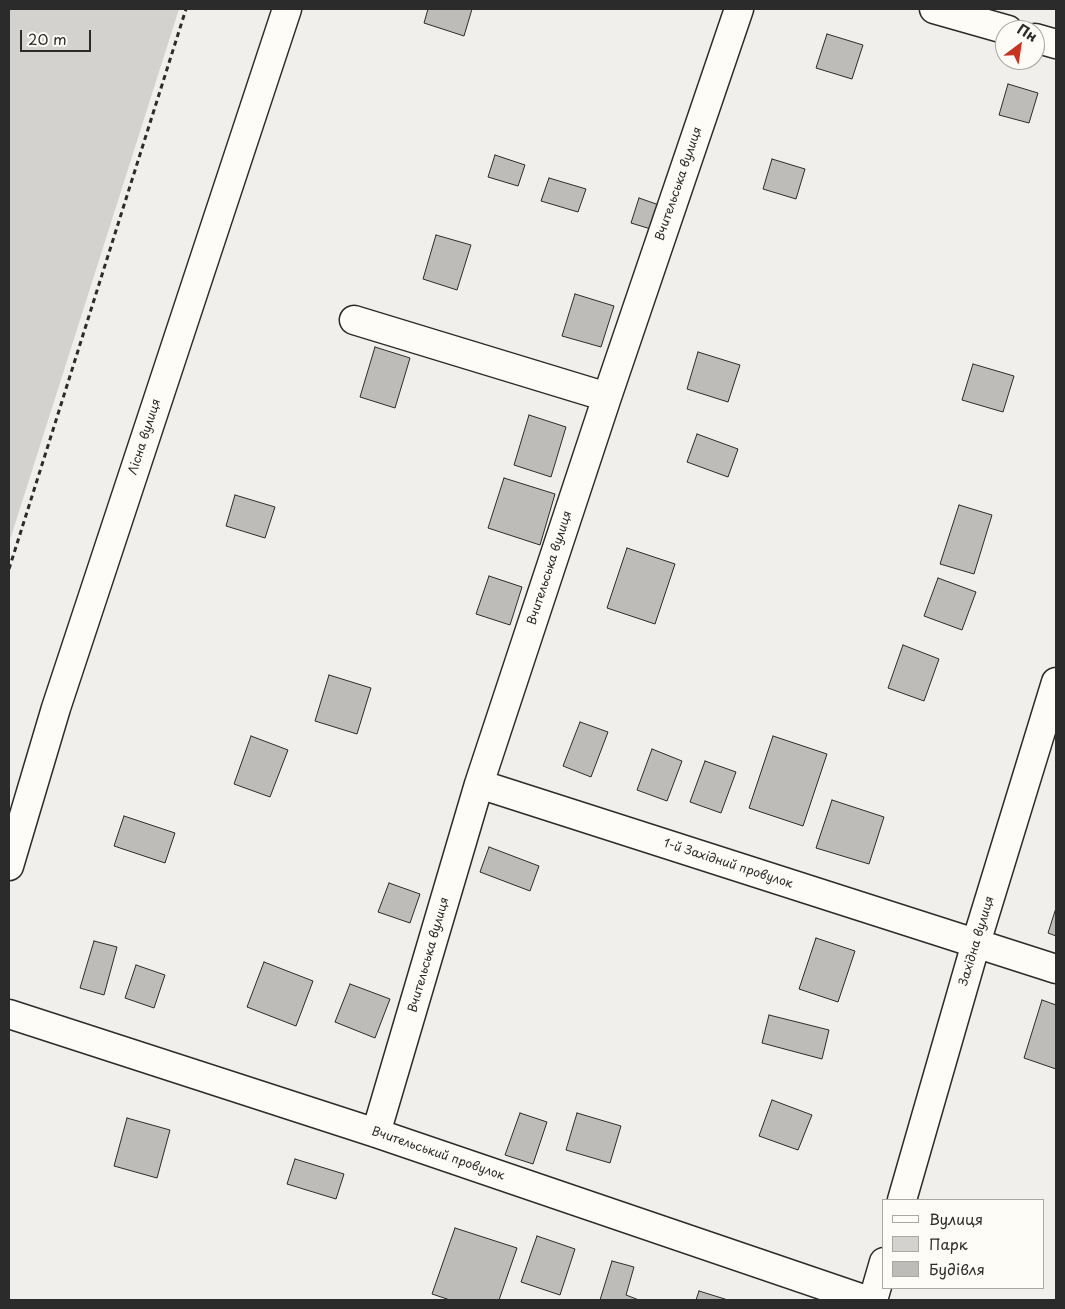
<!DOCTYPE html>
<html>
<head>
<meta charset="utf-8">
<style>
  body { margin:0 }
  #map { position:relative; width:1065px; height:1309px; overflow:hidden; background:#f0efeb; font-family:"Playpen Sans",sans-serif }
  canvas { display:block }
  .frame { position:absolute; inset:0; border:10px solid #2b2b2b; pointer-events:none }
  .legend { position:absolute; left:882px; top:1199px; width:162px; height:90px; box-sizing:border-box; background:#fdfcf7; border:1px solid #a9a8a5; margin:0; padding:6px 9px; list-style:none; font-size:15px; color:#2b2b2b }
  .legend li { display:flex; align-items:center; gap:10px; height:25px }
  .legend b { width:25px; border:1px solid #a9a8a5 }
  .north { position:absolute; left:995px; top:20px; width:50px; height:50px; box-sizing:border-box; background:#fdfcf7; border:1px solid #a9a8a5; border-radius:50%; rotate:31deg; font-size:14px; font-weight:700; line-height:20px; text-align:center; color:#2b2b2b }
  .north::after { content:''; display:block; margin:auto; width:18px; height:22px; background:#c8321e; clip-path:polygon(50% 0,100% 100%,50% 72%,0 100%) }
  .scale { position:absolute; left:20px; top:30px; width:71px; height:22px; box-sizing:border-box; border:2px solid #2b2b2b; border-top:0; padding-left:6px; font-size:15px; line-height:18px; white-space:nowrap; color:#2b2b2b; -webkit-text-stroke:4px #fdfcf7; paint-order:stroke }
</style>
</head>
<body>
<div id="map">
<canvas width="1065" height="1309"></canvas>
<div class="frame"></div>
<ul class="legend">
<li><b style="height:6px;background:#fdfcf7"></b>Вулиця</li>
<li><b style="height:14px;background:#d3d2cf"></b>Парк</li>
<li><b style="height:14px;background:#bdbcb8"></b>Будівля</li>
</ul>
<div class="north">Пн</div>
<div class="scale">20 m</div>
</div>
<script>
const g = document.querySelector('canvas').getContext('2d');
g.lineJoin = 'round';
function fillPath(path, color) { g.fillStyle = color; g.fill(path, 'evenodd'); }
const poly = rows => new Path2D(rows.map(r => 'M' + r).join(''));
function trace(path, color, width, dash) { g.strokeStyle = color; g.lineWidth = width; g.lineCap = dash ? 'butt' : 'round'; g.setLineDash(dash || []); g.stroke(path); }
function label(font, color, halo, rows, align = 'center') {
  g.font = font + ' "Playpen Sans",sans-serif'; g.lineWidth = 4; g.setLineDash([]); g.textBaseline = 'middle'; g.strokeStyle = halo; g.fillStyle = color; for (const [text, x, y, turn = 0] of rows) {
    g.save(); g.translate(x, y); g.rotate((+turn || 0) * Math.PI / 180); g.textAlign = isNaN(turn) ? turn : align; if (halo) g.strokeText(text, 0, 0); g.fillText(text, 0, 0); g.restore();
  }
}
const green = poly([
  [9,9,179,9,9,543]
]);
const building = poly([
  [428,9,472,9,464,36,424,23,428,9],
  [827,34,863,45,852,79,816,68,827,34],
  [1008,84,1038,93,1029,123,999,115,1008,84],
  [495,155,525,165,518,186,488,177,495,155],
  [772,159,805,169,796,199,763,189,772,159],
  [549,178,586,189,578,212,541,201,549,178],
  [639,198,662,206,654,230,631,223,639,198],
  [436,235,471,245,457,290,423,279,436,235],
  [575,294,614,306,601,347,562,336,575,294],
  [375,347,410,358,395,408,360,397,375,347],
  [698,352,740,365,728,402,687,389,698,352],
  [973,364,1014,376,1003,412,962,400,973,364],
  [529,415,566,427,551,477,514,465,529,415],
  [697,434,738,449,728,477,687,462,697,434],
  [504,478,555,494,540,545,488,528,504,478],
  [235,495,275,507,265,538,226,526,235,495],
  [959,505,992,515,974,574,940,564,959,505],
  [627,548,675,564,655,624,607,608,627,548],
  [489,576,522,587,510,625,476,614,489,576],
  [938,578,976,592,962,630,924,616,938,578],
  [903,645,939,659,924,701,888,688,903,645],
  [329,675,371,688,357,734,315,721,329,675],
  [580,722,608,732,591,777,563,766,580,722],
  [251,736,288,750,270,797,234,784,251,736],
  [773,736,827,754,803,826,749,808,773,736],
  [652,749,682,761,667,801,637,790,652,749],
  [705,761,736,772,721,813,690,802,705,761],
  [832,800,884,817,869,864,816,848,832,800],
  [124,816,175,833,165,863,114,846,124,816],
  [489,847,539,866,530,891,480,872,489,847],
  [389,883,420,894,410,923,378,912,389,883],
  [1056,908,1056,936,1048,933,1056,908],
  [816,938,855,951,838,1002,799,989,816,938],
  [94,941,117,947,104,995,80,988,94,941],
  [264,962,313,981,296,1026,247,1007,264,962],
  [136,965,165,975,154,1008,125,998,136,965],
  [350,984,390,999,375,1038,335,1022,350,984],
  [1042,1000,1056,1005,1056,1069,1024,1058,1042,1000],
  [769,1015,829,1030,822,1059,762,1043,769,1015],
  [772,1100,812,1115,798,1150,759,1136,772,1100],
  [520,1113,547,1122,533,1164,505,1155,520,1113],
  [577,1113,621,1126,610,1163,566,1150,577,1113],
  [127,1118,170,1130,157,1178,114,1166,127,1118],
  [295,1159,344,1174,336,1199,287,1184,295,1159],
  [455,1228,517,1248,499,1300,450,1300,432,1294,455,1228],
  [537,1236,575,1249,560,1295,521,1282,537,1236],
  [612,1261,634,1267,626,1295,639,1300,600,1300,612,1261],
  [699,1291,728,1300,696,1300,699,1291]
]);
const path = poly([
  [9,569,186,9]
]);
const minor = poly([
  [934,9,1008,30],
  [1035,38,1056,44],
  [354,320,607,397],
  [479,784,1056,969],
  [9,866,56,708,287,9],
  [9,1014,376,1133,866,1300],
  [376,1133,479,784,607,397,739,9],
  [902,1200,976,943,1056,682],
  [873,1300,884,1262]
]);
const streetNames = [
  ["Вчительська вулиця",679,184,-71],
  ["Лісна вулиця",145,437,-72],
  ["Вчительська вулиця",550,568,-72],
  ["1-й Західний провулок",728,864,18],
  ["Західна вулиця",977,941,-73],
  ["Вчительська вулиця",429,955,-74],
  ["Вчительський провулок",438,1154,19]
];
fillPath(green, '#d3d2cf');
fillPath(building, '#bdbcb8');
trace(building, '#2b2b2b', 1);
trace(minor, '#2b2b2b', 31);
trace(path, '#2b2b2b', 3, [5, 4]);
trace(minor, '#fdfcf7', 28);
label('12px', '#2b2b2b', '#fdfcf7', streetNames);
</script>
</body>
</html>
